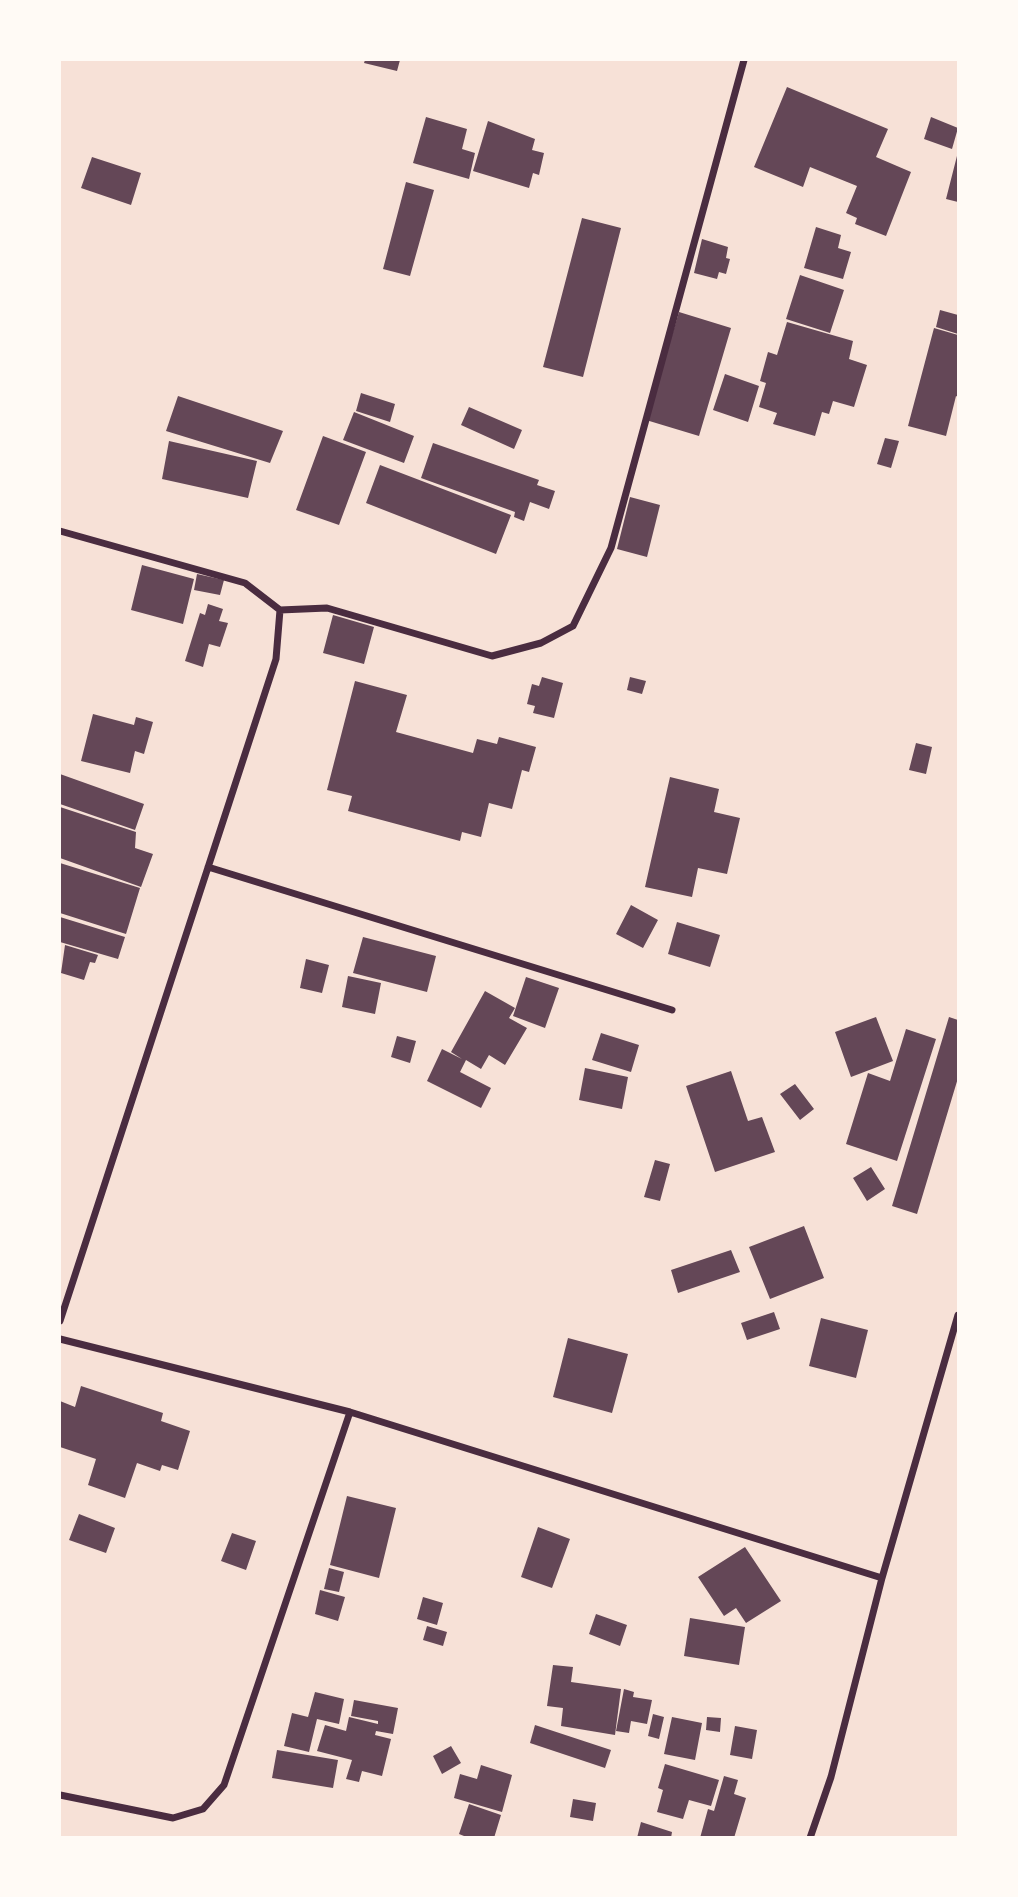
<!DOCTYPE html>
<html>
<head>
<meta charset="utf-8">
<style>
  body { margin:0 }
  #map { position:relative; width:1018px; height:1897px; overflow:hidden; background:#f7e1d7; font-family:"Public Sans",sans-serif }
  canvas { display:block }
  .frame { position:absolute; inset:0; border:61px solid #fffaf5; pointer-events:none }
</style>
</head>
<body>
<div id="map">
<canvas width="1018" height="1897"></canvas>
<div class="frame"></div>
</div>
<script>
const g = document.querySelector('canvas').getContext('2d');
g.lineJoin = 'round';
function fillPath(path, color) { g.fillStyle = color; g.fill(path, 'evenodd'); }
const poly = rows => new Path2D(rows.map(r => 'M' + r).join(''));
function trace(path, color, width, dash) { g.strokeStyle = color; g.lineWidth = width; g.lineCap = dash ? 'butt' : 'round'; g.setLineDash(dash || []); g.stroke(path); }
const building = poly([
  [365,60,400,60,397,71,364,63],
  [787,87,888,129,876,157,911,172,886,236,855,224,857,218,846,213,857,186,810,167,803,187,754,167],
  [426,117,467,129,462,149,475,153,469,179,413,163],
  [931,117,958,128,952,149,924,139],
  [488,121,535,139,532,150,544,153,539,175,533,173,529,188,473,171],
  [958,152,958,202,946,199],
  [92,157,141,173,131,205,81,188],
  [406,182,434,190,410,276,383,269],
  [582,218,621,228,583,377,543,367],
  [816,227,841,235,838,248,851,252,843,279,804,268],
  [702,239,728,247,726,258,730,259,726,274,719,272,717,279,694,273],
  [800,275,844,290,830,333,786,319],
  [940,310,958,315,958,334,936,327],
  [679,312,731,328,699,436,646,420],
  [787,322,853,341,849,359,867,365,854,407,833,401,829,414,822,412,815,436,773,424,777,413,759,407,766,383,760,381,768,352,777,355],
  [934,328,958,335,958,397,956,396,946,436,908,426],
  [725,374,759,386,748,422,713,410],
  [361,393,395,404,390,422,356,411],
  [178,396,283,431,270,463,166,431],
  [469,407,522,430,514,449,461,425],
  [354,412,414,436,404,463,343,440],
  [323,436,366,452,339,525,296,510],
  [885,438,899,441,891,468,877,464],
  [169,441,257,461,248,498,162,479],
  [433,443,539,480,537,485,555,491,549,509,530,502,524,521,514,517,515,512,421,478],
  [380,465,511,515,496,554,366,503],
  [630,497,660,505,647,557,617,549],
  [142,565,194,579,183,624,131,610],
  [197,574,224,580,220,595,194,590],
  [208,604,223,609,219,621,228,623,220,647,209,644,203,667,185,661,200,613,205,615],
  [333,615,374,627,364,664,323,653],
  [542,677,563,683,554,718,533,713,535,706,527,704,532,684,539,686],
  [630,677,646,681,642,694,627,690],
  [355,681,407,695,396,732,473,753,477,739,497,744,499,737,536,747,529,772,522,770,512,809,489,803,481,837,462,832,460,841,348,811,352,796,327,790],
  [93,714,134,725,136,717,153,722,144,754,135,751,130,773,81,761],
  [916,743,932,747,926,774,909,770],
  [60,774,144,804,135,830,60,804],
  [670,777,719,789,714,812,740,818,727,874,698,868,692,897,645,887],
  [60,807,136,832,135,848,153,854,141,887,60,858],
  [60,863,140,888,126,934,60,913],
  [631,905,658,920,643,948,616,934],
  [60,917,125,937,118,959,60,942],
  [677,922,720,935,710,967,668,954],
  [363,937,436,956,427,992,353,973],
  [65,945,98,955,95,963,90,962,84,980,61,973],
  [306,959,329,965,322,993,300,988],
  [348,976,381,983,375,1014,342,1007],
  [526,977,559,988,545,1028,513,1016],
  [485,991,515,1008,509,1018,527,1028,505,1065,489,1055,481,1069,466,1060,460,1072,491,1088,481,1108,427,1081,442,1049,462,1059,451,1052],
  [876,1017,893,1061,851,1077,835,1032],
  [949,1017,958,1020,958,1078,917,1214,892,1206],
  [906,1029,936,1039,897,1161,846,1144,868,1073,890,1081],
  [601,1033,639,1045,631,1072,592,1060],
  [397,1036,416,1041,410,1063,391,1057],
  [585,1068,628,1077,622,1109,579,1100],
  [731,1071,748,1121,762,1117,775,1152,715,1172,686,1086],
  [795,1084,814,1109,800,1120,780,1094],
  [655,1160,670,1164,660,1201,644,1197],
  [871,1167,885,1189,867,1201,853,1178],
  [804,1226,824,1278,770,1299,749,1247],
  [731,1250,740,1272,678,1293,671,1270],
  [774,1312,780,1329,747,1340,741,1323],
  [821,1318,868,1330,856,1378,809,1366],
  [568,1338,628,1354,612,1413,553,1397],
  [81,1386,163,1413,161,1421,190,1431,178,1470,162,1465,160,1471,137,1463,125,1498,88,1485,96,1459,60,1447,60,1401,75,1407],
  [347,1496,396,1508,379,1578,330,1565],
  [79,1514,115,1528,106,1553,69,1540],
  [538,1527,570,1539,552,1588,521,1577],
  [232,1533,256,1541,246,1570,221,1561],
  [745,1547,781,1601,746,1623,736,1608,724,1616,698,1577],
  [329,1568,344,1572,339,1592,324,1589],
  [320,1590,345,1597,338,1621,315,1614],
  [423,1597,443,1603,437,1625,417,1619],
  [596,1614,627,1625,620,1646,589,1634],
  [690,1618,745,1627,739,1665,684,1656],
  [427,1626,447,1632,443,1646,423,1640],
  [553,1665,573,1667,571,1682,621,1689,615,1735,561,1726,563,1708,547,1706],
  [624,1689,634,1692,633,1697,652,1700,647,1724,631,1721,629,1733,616,1731],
  [315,1692,344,1699,339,1724,317,1719,309,1752,284,1746,292,1713,308,1717],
  [354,1700,398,1708,393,1734,376,1731,375,1735,391,1739,382,1776,362,1771,359,1782,346,1779,352,1760,317,1751,325,1725,346,1731,349,1717,378,1724,378,1721,351,1716],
  [653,1714,664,1717,659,1739,648,1736],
  [672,1717,702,1723,695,1760,664,1754],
  [707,1717,721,1718,720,1732,706,1730],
  [535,1725,611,1750,605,1768,530,1743],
  [735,1726,757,1730,752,1759,730,1755],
  [451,1746,461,1763,442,1774,433,1756],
  [277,1750,338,1760,333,1788,272,1778],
  [665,1764,719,1780,711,1806,689,1800,683,1819,657,1812,663,1790,658,1788],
  [481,1765,512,1775,502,1812,454,1798,460,1774,477,1779],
  [724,1776,738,1780,734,1794,746,1798,734,1838,700,1838,708,1809,714,1811],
  [573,1799,596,1803,593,1821,570,1817],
  [469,1804,501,1815,494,1838,469,1838,459,1834],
  [641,1822,672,1832,671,1838,637,1838]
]);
const minor = poly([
  [60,531,245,583,280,610,276,659,60,1321],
  [280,610,327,608,492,656,541,643,573,626,611,548,744,60],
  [208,867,672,1010],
  [60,1339,350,1412,882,1578],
  [60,1795,173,1818,203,1809,224,1785,350,1412],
  [810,1838,831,1777,882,1578,958,1315]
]);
fillPath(building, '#644757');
trace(minor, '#4a2c40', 7);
</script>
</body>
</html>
